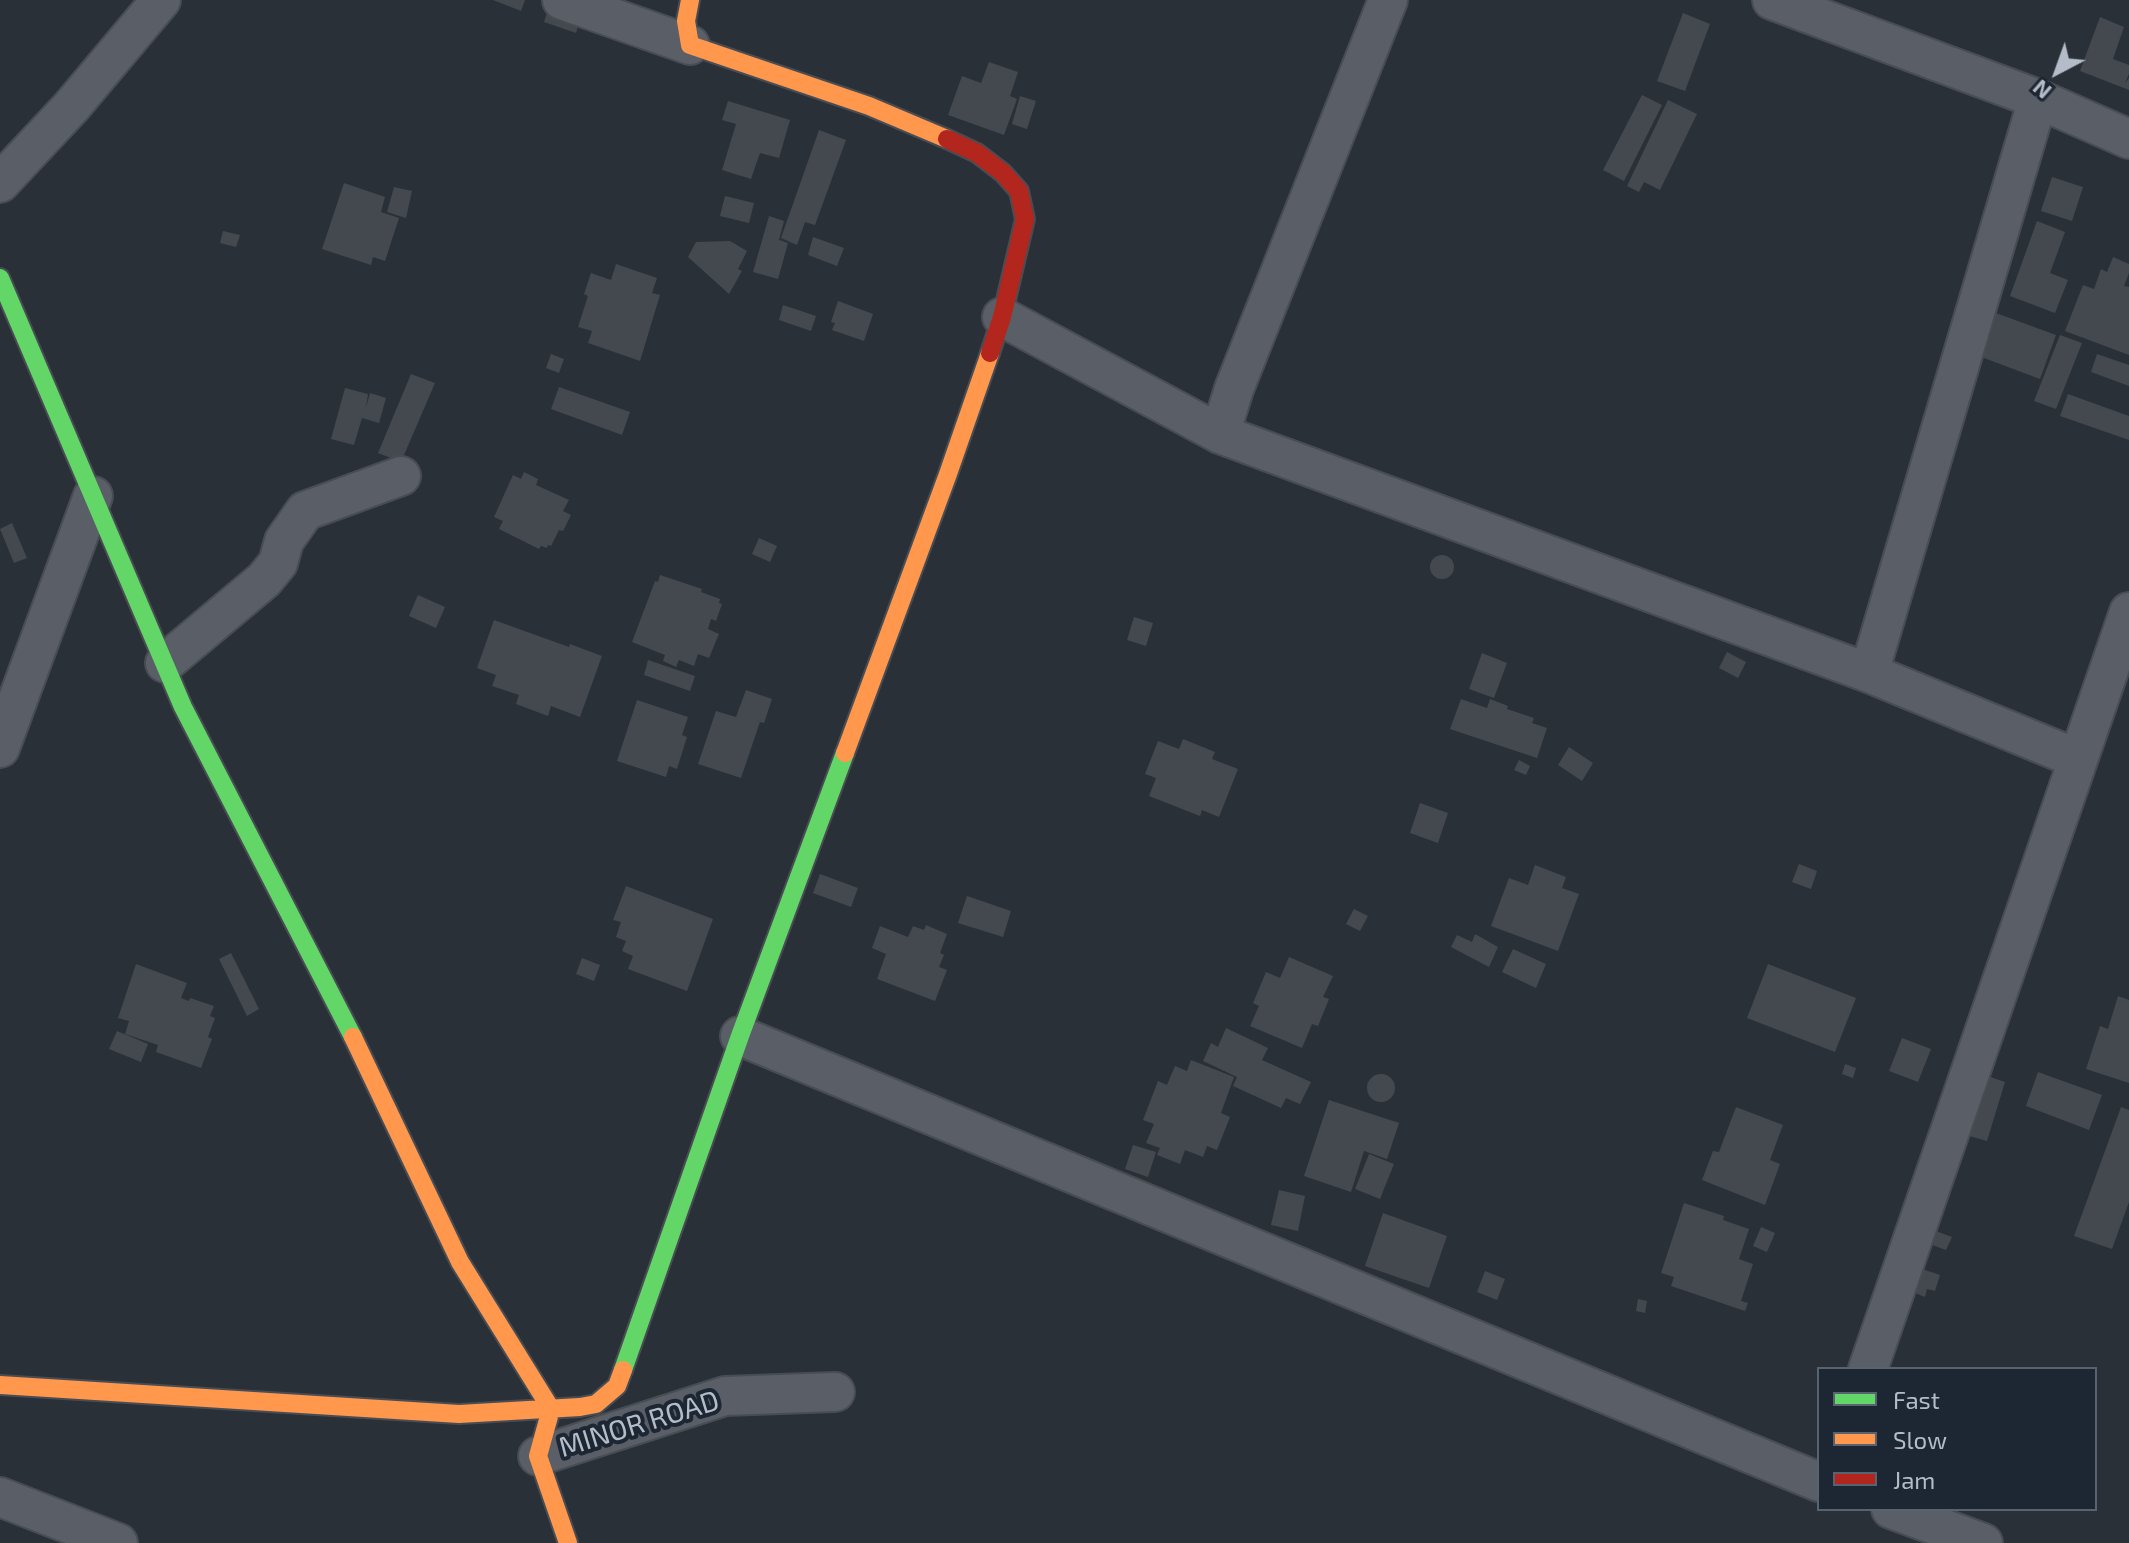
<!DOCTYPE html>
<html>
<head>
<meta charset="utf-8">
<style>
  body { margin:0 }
  #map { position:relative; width:2129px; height:1543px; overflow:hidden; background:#2a3038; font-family:"Exo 2",sans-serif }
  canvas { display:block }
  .legend { position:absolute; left:1817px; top:1367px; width:280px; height:144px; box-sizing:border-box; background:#1d2633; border:2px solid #59626f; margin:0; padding:10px 14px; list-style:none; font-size:24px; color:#b4bcc9 }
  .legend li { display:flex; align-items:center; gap:16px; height:40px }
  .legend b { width:40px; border:2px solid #59626f }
  .north { position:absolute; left:2017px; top:32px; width:80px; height:80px; -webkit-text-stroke:6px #1d2633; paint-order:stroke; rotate:221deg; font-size:22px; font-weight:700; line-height:32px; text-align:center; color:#b4bcc9 }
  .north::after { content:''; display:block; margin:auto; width:28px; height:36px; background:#b4bcc9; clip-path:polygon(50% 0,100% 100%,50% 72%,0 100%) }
</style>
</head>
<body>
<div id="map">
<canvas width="2129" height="1543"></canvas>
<ul class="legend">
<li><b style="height:10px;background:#63d668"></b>Fast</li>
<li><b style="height:10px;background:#ff974d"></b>Slow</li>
<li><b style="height:10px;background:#b3261e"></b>Jam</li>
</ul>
<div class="north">N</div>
</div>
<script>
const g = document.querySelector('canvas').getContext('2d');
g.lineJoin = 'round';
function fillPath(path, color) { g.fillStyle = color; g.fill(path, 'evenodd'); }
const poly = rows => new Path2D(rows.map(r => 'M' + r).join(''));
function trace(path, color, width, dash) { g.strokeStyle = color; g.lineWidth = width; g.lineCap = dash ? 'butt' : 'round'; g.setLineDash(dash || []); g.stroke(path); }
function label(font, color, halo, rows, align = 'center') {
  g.font = font + ' "Exo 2",sans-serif'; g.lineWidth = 8; g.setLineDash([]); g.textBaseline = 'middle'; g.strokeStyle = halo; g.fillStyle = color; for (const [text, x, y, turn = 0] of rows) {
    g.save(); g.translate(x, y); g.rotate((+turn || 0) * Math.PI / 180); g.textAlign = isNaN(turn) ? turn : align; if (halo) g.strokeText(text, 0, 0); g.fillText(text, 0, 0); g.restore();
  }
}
const building = poly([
  [493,0,525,0,521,11],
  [551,0,586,0,576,33,544,22],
  [1683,13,1710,24,1685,91,1657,81],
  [2100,17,2124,27,2113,59,2129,65,2129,74,2125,83,2129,78,2129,90,2080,71],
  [989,62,1018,72,1010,96,1017,99,1004,135,948,115,962,76,981,83],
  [1642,95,1662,105,1624,181,1603,170],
  [1020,96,1036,101,1027,129,1012,124],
  [1668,100,1697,114,1660,190,1644,182,1639,192,1627,186],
  [728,101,790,120,779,158,760,153,751,179,722,170,736,124,722,120],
  [819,130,846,140,815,225,805,222,797,245,781,238],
  [2052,177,2083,187,2072,221,2041,211],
  [344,183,385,197,381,212,399,218,385,261,373,257,371,265,322,249],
  [394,187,412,191,406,218,387,212],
  [725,196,754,203,749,223,720,216],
  [769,216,784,221,779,240,788,243,778,279,753,272],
  [2037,221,2065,232,2050,273,2068,280,2055,313,2010,296],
  [223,231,240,235,236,247,220,243],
  [813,237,844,248,837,266,808,255],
  [730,241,747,251,738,269,742,271,729,294,688,257,696,242],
  [2113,257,2129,264,2129,273,2124,286,2129,287,2129,355,2065,331,2083,285,2094,289,2101,269,2107,272],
  [616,264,657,278,652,293,660,295,640,361,588,343,592,331,578,327,588,296,584,294,591,273,611,280],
  [838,301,873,314,864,341,832,330,835,323,831,322],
  [783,305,816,316,811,331,779,320],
  [1993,312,2056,335,2040,379,1976,355],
  [2060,335,2082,343,2056,409,2034,401],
  [551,354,564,359,559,373,546,368],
  [2097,354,2129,365,2129,386,2091,372],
  [411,374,435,383,401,462,378,453],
  [559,387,630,412,622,435,551,409],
  [345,388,368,394,366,408,370,393,386,398,379,423,362,418,354,445,331,439],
  [2068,394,2129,416,2129,440,2060,416],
  [524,472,538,479,536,485,569,500,563,511,571,515,563,531,559,530,551,546,548,545,547,548,541,546,539,549,499,529,503,521,494,517,513,475,521,479],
  [12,523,27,558,14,563,0,529],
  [759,538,777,546,770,562,752,554],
  '1430 567a12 12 0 1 1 24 0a12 12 0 1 1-24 0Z',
  [660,575,702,589,701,592,720,599,719,603,722,604,716,621,711,619,708,629,719,634,709,658,698,654,694,666,679,660,676,667,663,661,665,655,632,642,655,581,658,582],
  [418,595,445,607,436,628,409,616],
  [1134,617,1153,623,1146,646,1127,640],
  [494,620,569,647,570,644,602,656,580,717,551,706,548,716,516,704,519,695,492,686,496,675,477,668],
  [1727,652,1746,662,1738,678,1719,668],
  [1482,653,1507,663,1494,698,1469,689],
  [648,660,695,676,690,691,644,675],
  [746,690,772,699,764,723,760,722,741,778,698,764,716,711,736,717],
  [1461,699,1487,708,1490,699,1508,706,1507,709,1534,718,1532,723,1547,728,1537,758,1450,729],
  [637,700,688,717,682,735,687,737,677,769,669,766,666,777,617,761],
  [1183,739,1215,752,1212,759,1238,769,1219,817,1202,810,1200,816,1149,796,1156,778,1145,774,1158,741,1179,749],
  [1569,747,1593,763,1582,781,1558,765],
  [1519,760,1530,766,1526,775,1514,770],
  [1420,803,1448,813,1438,843,1410,833],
  [1799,864,1817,871,1811,889,1792,882],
  [1535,865,1566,877,1562,888,1579,894,1558,951,1491,926,1509,878,1528,885],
  [820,874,858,888,851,907,813,893],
  [626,886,713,919,687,991,628,969,633,956,622,951,626,941,616,937,621,922,613,920],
  [967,896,1011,911,1003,937,958,923],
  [1354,909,1368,916,1360,931,1346,924],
  [926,925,947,934,940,953,944,955,939,967,947,970,935,1001,877,979,886,954,872,948,880,926,908,937,913,926,924,930],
  [1475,934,1498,947,1489,967,1451,947,1457,935,1472,942],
  [1513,949,1546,964,1536,988,1502,972],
  [231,953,259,1009,247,1016,219,959],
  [1289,957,1333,976,1323,997,1329,999,1318,1026,1312,1024,1302,1048,1250,1026,1259,1006,1253,1003,1266,972,1280,978],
  [582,958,600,965,594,981,576,974],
  [136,964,187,983,181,998,189,1001,190,998,214,1006,210,1016,215,1018,208,1037,212,1039,201,1068,156,1052,158,1045,125,1034,129,1021,118,1018],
  [1768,964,1856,998,1835,1052,1747,1018],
  [2118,996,2129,1000,2129,1083,2086,1069,2100,1026,2108,1029],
  [1226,1028,1268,1048,1262,1060,1311,1082,1300,1104,1286,1098,1281,1108,1233,1086,1237,1077,1203,1061,1211,1043,1218,1047],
  [117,1031,148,1044,141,1062,109,1049],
  [1902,1038,1931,1049,1918,1082,1889,1071],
  [1191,1060,1234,1077,1221,1113,1230,1117,1217,1150,1207,1146,1203,1157,1185,1150,1180,1164,1157,1155,1160,1148,1146,1143,1154,1124,1143,1120,1158,1081,1167,1085,1175,1066,1187,1071],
  [1845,1064,1856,1068,1853,1078,1842,1074],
  [2038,1072,2102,1095,2089,1130,2026,1106],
  '1367 1088a14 14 0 1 1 28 0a14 14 0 1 1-28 0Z',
  [1982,1074,2005,1082,1987,1141,1962,1134],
  [1329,1100,1399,1123,1387,1159,1364,1151,1351,1192,1304,1176],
  [1736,1107,1783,1125,1770,1160,1780,1164,1765,1205,1702,1180,1713,1151,1719,1152],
  [2121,1107,2129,1110,2129,1202,2112,1249,2074,1236],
  [1133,1145,1156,1152,1148,1177,1125,1169],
  [1369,1154,1394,1164,1380,1199,1355,1189],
  [1279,1190,1305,1196,1298,1231,1271,1225],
  [1684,1203,1724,1216,1723,1220,1749,1229,1739,1259,1753,1264,1741,1301,1748,1303,1745,1311,1671,1286,1674,1277,1661,1273],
  [1383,1213,1447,1236,1429,1288,1365,1266],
  [1761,1227,1775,1233,1767,1252,1753,1246],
  [1925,1227,1952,1237,1946,1250,1921,1241],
  [1922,1269,1940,1275,1935,1291,1927,1289,1925,1297,1915,1293],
  [1485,1271,1505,1279,1497,1300,1477,1292],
  [1638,1299,1647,1301,1645,1313,1636,1311]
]);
const street = poly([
  [562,0,690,45],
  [1772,0,2038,99,2129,139],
  [0,183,72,106,161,0],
  [1002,317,1220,434,1869,673,2078,759],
  [1220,434,1234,389,1388,0],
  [165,663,264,580,278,563,284,541,305,511,401,476],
  [1869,673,2038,99],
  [0,748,93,496],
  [740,1036,1819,1482],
  [1868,1369,2129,612],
  [538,1456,725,1396,835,1392],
  [0,1497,118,1543],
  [1891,1509,1983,1543]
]);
const fast = poly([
  [0,278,183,707,353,1037],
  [623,1370,740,1036,845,753]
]);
const slow = poly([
  [690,0,686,21,690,45,869,106,947,139],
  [845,753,948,474,990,353],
  [353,1037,460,1262,551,1409,538,1456,568,1543],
  [0,1385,459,1414,580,1407,596,1404,617,1386,623,1370]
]);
const jam = poly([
  [947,139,977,153,1003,173,1019,191,1025,219,1002,317,990,353]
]);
const streetNames = [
  ["MINOR ROAD",639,1424,-17]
];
fillPath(building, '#444950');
trace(street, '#484c53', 42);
trace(fast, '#484c53', 22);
trace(slow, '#484c53', 22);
trace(jam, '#484c53', 22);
trace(street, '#5a5e66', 38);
trace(fast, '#63d668', 18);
trace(slow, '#ff974d', 18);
trace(jam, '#b3261e', 18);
label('28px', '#b4bcc9', '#1d2633', streetNames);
</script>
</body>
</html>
